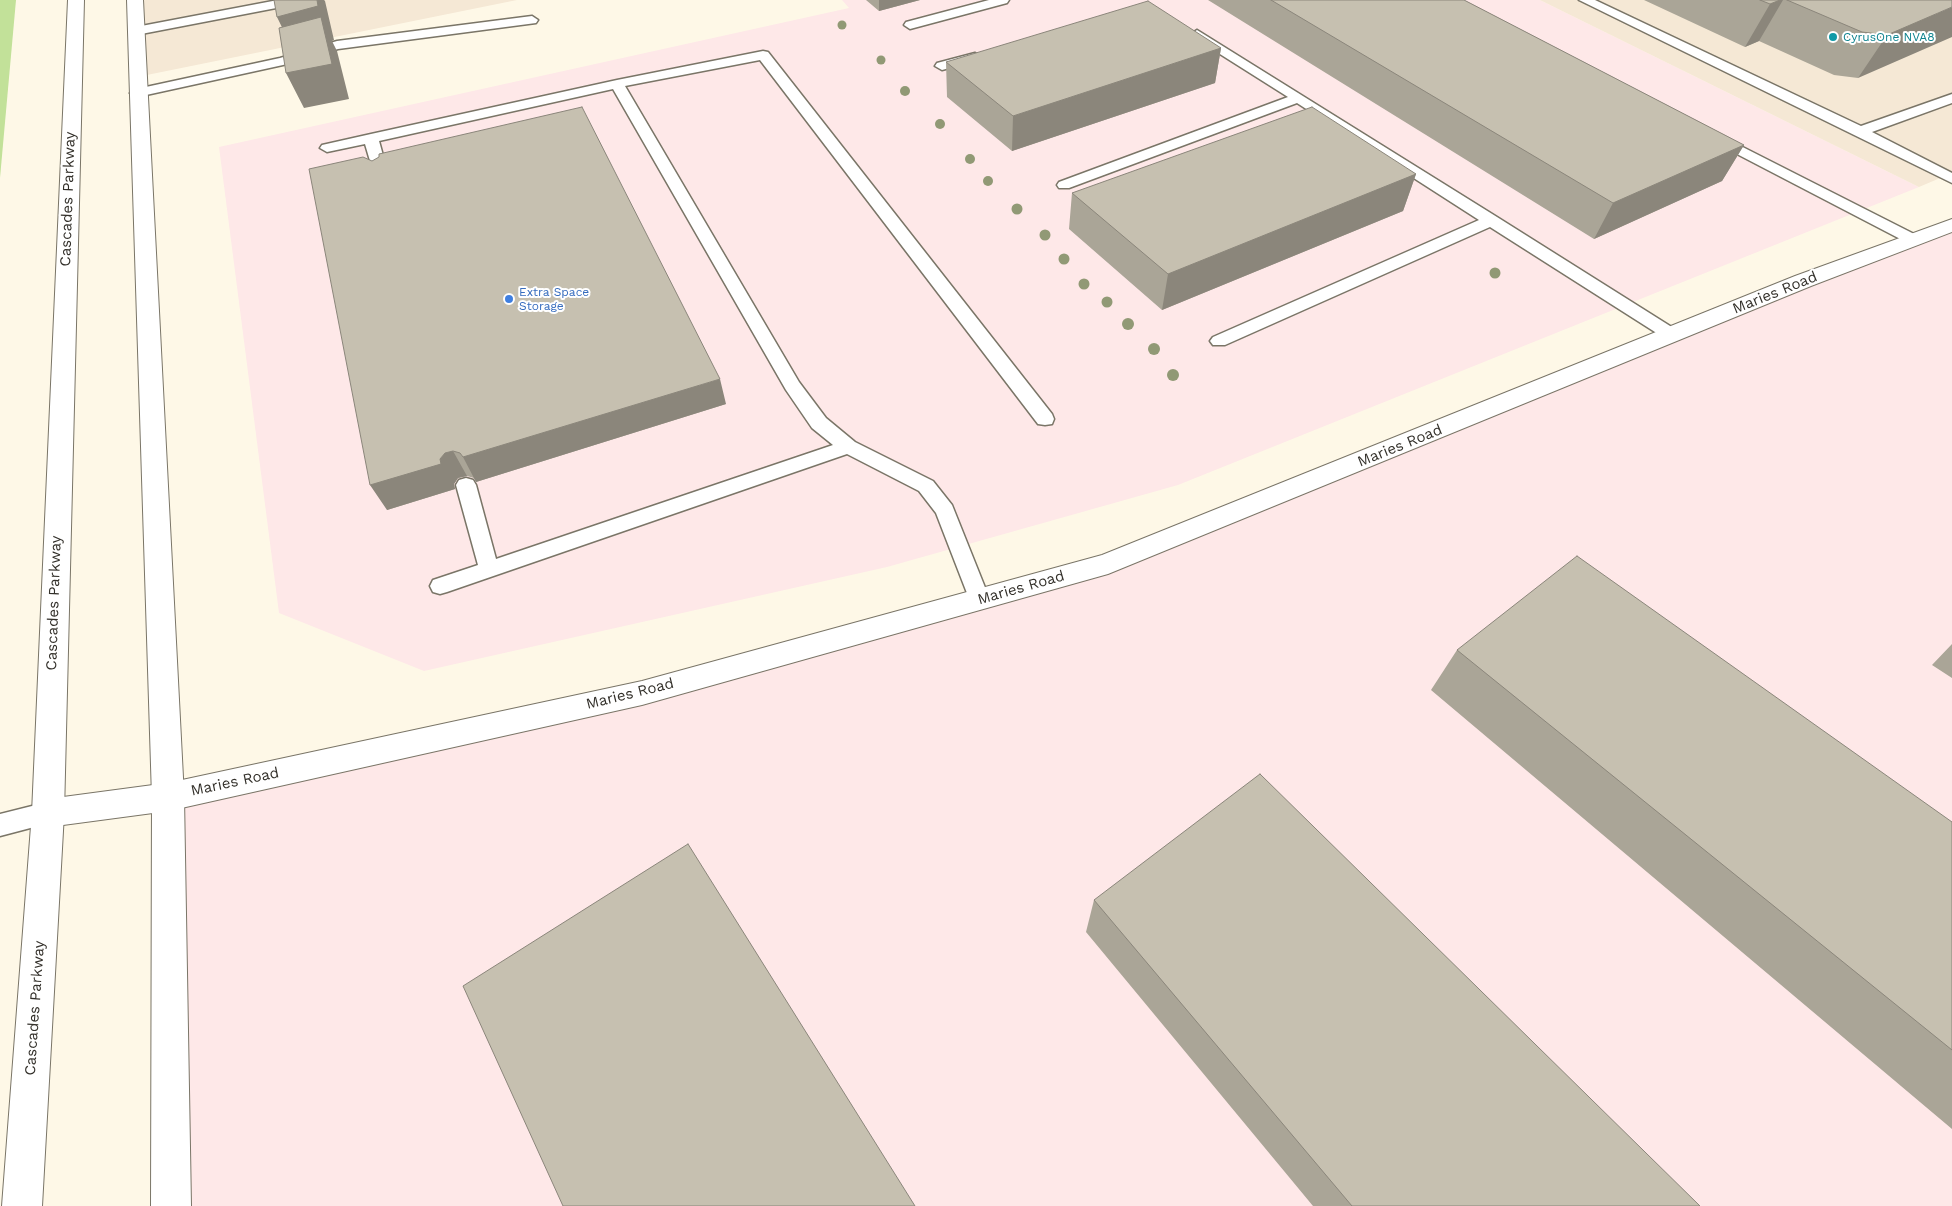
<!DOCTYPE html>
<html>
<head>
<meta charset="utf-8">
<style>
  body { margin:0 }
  canvas { display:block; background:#fef8e7 }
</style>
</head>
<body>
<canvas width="1952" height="1206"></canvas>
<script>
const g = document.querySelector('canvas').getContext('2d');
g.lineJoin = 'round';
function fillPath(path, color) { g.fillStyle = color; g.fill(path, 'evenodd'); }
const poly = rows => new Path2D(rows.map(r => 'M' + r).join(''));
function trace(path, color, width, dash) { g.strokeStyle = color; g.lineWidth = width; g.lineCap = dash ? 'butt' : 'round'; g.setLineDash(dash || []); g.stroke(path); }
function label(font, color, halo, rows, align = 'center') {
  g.font = font + ' "Work Sans",sans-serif'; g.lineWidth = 4; g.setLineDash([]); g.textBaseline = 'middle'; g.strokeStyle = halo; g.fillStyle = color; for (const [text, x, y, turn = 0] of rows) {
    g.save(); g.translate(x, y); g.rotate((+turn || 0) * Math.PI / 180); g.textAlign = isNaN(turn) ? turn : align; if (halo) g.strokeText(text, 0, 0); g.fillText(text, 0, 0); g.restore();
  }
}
const commercial = poly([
  [842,0,1540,0,1919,187,1178,485,887,567,424,671,279,613,219,147,849,8],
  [1952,225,1952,1206,171,1206,168,797,642,692,1108,564]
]);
const industrial = poly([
  [135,0,517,0,137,77],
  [1540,0,1952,0,1952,173,1919,187]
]);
const green = poly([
  [0,0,16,0,0,178]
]);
const service = poly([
  [278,0,303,0,297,4,136,35,130,31,136,27,278,0],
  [989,0,1009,0,1007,3,910,29,904,25,906,22,989,0],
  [1579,0,1595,0,1861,126,1952,94,1952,103,1872,132,1952,173,1952,183,1579,0],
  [532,16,538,20,536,23,338,49,283,65,137,97,130,93,132,90,280,58,337,41,532,16],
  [1197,30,1497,217,1678,331,1681,335,1678,339,1672,341,1666,339,1490,227,1225,345,1213,345,1210,341,1213,337,1479,220,1297,103,1069,188,1059,188,1057,185,1059,182,1288,97,1193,37,1191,34,1197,30],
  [763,51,768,52,1052,414,1054,419,1052,424,1045,425,1038,424,760,60,625,86,799,382,826,418,855,442,933,481,952,505,990,600,986,606,979,608,972,606,936,513,919,491,847,454,447,592,440,594,433,592,430,586,433,580,478,565,456,485,459,480,466,478,473,480,476,485,496,559,833,445,812,428,786,390,613,89,379,141,390,181,383,185,376,181,365,144,327,152,320,148,322,145,371,134,617,80,763,51],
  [975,53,982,57,980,60,942,70,935,66,937,63,975,53],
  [1715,133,1920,237,1922,240,1920,243,1908,243,1710,140,1708,137,1710,134,1715,133],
  [48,802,57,805,60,813,57,821,0,836,0,814,48,802]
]);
const minor = poly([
  [1952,219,1952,232,1811,286,1108,574,642,705,168,811,48,827,37,823,32,813,37,803,48,799,168,783,642,681,1102,555,1795,276,1952,219]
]);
const secondary = poly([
  [68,0,84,0,64,813,42,1206,2,1206,32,813,68,0],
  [127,0,143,0,184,797,191,1206,151,1206,152,797,127,0]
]);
const trees = [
  [842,25,4.5],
  [881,60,4.5],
  [905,91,5],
  [940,124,5],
  [970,159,5],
  [988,181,5],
  [1017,209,5.5],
  [1045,235,5.5],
  [1064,259,5.5],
  [1495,273,5.5],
  [1084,284,5.5],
  [1107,302,5.5],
  [1128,324,6],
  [1154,349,6],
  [1173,375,6]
];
const wall = poly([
  [866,0,920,0,879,11],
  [1208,0,1464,0,1744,145,1722,181,1594,239],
  [1644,0,1952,0,1858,78,1834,75,1759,41,1745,47],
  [1221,48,1215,83,1012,151,947,97,946,62],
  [372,161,726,404,476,482,474,478,467,476,458,478,454,484,455,489,387,510],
  [1416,174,1403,211,1162,310,1069,229,1072,193],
  [1952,644,1952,678,1932,665],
  [1457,650,1952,822,1952,1129,1431,690],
  [1094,900,1700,1206,1313,1206,1086,932]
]);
const shadedWall = poly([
  [317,0,324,0,325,1,334,40,332,41,337,51,349,99,304,108,286,73,294,52,277,17],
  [879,0,920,0,879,11],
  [1780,0,1783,0,1759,41,1745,47,1770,4],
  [1952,7,1952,37,1858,78,1887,35],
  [1221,48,1215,83,1012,151,1013,116],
  [1744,145,1722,181,1594,239,1613,203],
  [1416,174,1403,211,1162,310,1168,274],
  [720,379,726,404,476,482,463,457],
  [453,451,467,476,458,478,454,484,455,489,387,510,370,485,440,459,445,453]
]);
const building = poly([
  [274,0,317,0,318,6,277,17,274,0],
  [1271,0,1464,0,1744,145,1613,203,1271,0],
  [1760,0,1780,0,1770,4,1760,0],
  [1787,0,1952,0,1952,7,1887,35,1862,32,1787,0],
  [1148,1,1221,48,1013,116,946,62,1148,1],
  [321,17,332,64,286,73,279,28,321,17],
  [582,107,720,379,463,457,460,453,453,451,445,453,440,459,441,464,370,485,309,169,363,157,372,161,379,157,379,154,582,107],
  [1312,107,1416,174,1168,274,1072,193,1312,107],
  [1577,556,1952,822,1952,1050,1457,650,1577,556],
  [1260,774,1700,1206,1352,1206,1094,900,1260,774],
  [688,844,915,1206,563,1206,463,986,688,844]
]);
const markers = [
  [1833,37,5,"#0f9aa8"],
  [509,299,5,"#3f7fe0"]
];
const farCulturenames = [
  ["CyrusOne NVA8",1843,37]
];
const farShopnames = [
  ["Extra Space",519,292],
  ["Storage",519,306]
];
const streetNames = [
  ["Cascades Parkway",68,199,-88],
  ["Maries Road",1775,293,-22],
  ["Maries Road",1400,446,-22],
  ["Maries Road",1021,588,-16],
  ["Cascades Parkway",54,603,-88],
  ["Maries Road",630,694,-14],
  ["Maries Road",235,782,-12],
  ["Cascades Parkway",35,1008,-86]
];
fillPath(commercial, '#fee8e8');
fillPath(industrial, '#f5e8d5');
fillPath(green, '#c2e199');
trace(service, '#7a7567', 3);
trace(minor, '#7a7567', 2);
trace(secondary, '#7a7567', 2);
fillPath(service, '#fff');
fillPath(minor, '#fff');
fillPath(secondary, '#fff');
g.fillStyle = '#919975';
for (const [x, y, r] of trees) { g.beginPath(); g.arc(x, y, r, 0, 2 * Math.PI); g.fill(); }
fillPath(wall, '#aaa597');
fillPath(shadedWall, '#8b867b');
fillPath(building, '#c6c0b0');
trace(building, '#8b867b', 1);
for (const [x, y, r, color] of markers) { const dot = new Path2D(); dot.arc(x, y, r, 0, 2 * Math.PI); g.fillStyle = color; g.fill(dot); trace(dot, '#fff', 2); }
label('12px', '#0d838f', '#fff', farCulturenames, 'left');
label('12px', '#366cbe', '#fff', farShopnames, 'left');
label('15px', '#33302a', '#fff', streetNames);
</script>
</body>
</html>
